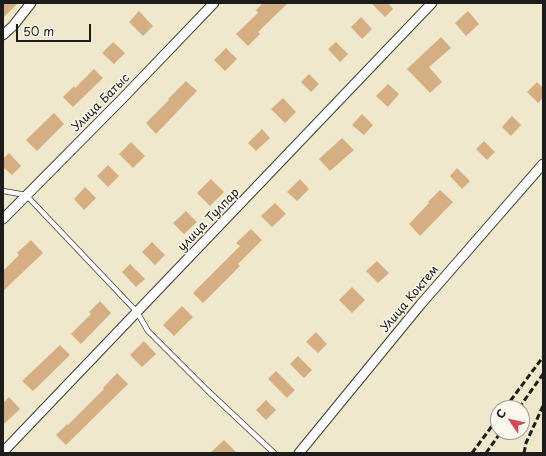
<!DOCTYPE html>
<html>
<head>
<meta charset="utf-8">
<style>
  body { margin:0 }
  #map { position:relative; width:546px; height:456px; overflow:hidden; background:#efe8cc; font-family:"Playpen Sans",sans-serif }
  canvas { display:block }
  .frame { position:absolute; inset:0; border:4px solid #1c1c1c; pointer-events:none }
  .north { position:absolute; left:490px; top:400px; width:40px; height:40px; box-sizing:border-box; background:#fbf7ec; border:1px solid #a29f99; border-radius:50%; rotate:305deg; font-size:11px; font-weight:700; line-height:16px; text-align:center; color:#1c1c1c }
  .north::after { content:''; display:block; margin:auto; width:14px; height:18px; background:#d1495b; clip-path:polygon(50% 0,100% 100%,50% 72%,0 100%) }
  .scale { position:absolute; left:16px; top:24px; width:75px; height:18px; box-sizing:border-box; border:2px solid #1c1c1c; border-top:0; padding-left:5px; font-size:12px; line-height:14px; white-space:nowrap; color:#1c1c1c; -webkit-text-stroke:3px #fbf7ec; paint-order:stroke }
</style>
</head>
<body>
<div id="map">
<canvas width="546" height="456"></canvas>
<div class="frame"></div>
<div class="north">С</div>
<div class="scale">50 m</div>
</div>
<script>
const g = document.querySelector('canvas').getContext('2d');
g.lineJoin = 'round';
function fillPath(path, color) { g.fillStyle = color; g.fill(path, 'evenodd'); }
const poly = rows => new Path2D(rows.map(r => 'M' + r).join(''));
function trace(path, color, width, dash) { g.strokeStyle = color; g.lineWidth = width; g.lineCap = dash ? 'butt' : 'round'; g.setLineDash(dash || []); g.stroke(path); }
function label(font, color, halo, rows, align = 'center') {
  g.font = font + ' "Playpen Sans",sans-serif'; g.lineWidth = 3; g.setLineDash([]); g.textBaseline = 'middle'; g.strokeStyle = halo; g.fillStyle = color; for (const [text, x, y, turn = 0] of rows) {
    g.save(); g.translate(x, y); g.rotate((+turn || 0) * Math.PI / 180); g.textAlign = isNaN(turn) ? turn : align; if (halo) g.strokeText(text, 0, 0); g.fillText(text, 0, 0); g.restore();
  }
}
const building = poly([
  [3,3,18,3,3,18],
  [263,3,288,3,258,32,260,34,248,46,236,34,258,13,256,10],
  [371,3,388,3,393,9,385,17],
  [139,11,153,26,143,36,129,22],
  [468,11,479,24,466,36,455,23],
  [361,17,372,29,362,39,351,27],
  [441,37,451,48,429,67,442,82,430,93,407,69],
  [113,42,125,53,114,64,102,53],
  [336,42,348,54,340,62,328,49],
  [226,48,237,59,225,71,214,60],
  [94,69,103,78,73,107,63,97,74,86,75,88],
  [309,74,319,84,311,92,301,82],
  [186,81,197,91,156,134,146,123,169,100,168,99],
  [537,82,543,88,543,98,538,103,527,92],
  [388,84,399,94,388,107,376,96],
  [283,98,296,112,285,123,271,109],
  [54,113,64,124,37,151,26,140],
  [362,114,373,125,364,135,352,125],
  [512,116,521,125,511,136,502,127],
  [262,129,270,138,256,151,248,143],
  [342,138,354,150,330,171,319,159],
  [484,141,495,152,487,160,476,149],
  [131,142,145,156,133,168,119,154],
  [9,153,21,166,12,175,3,167,3,159],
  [108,165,119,176,108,187,97,176],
  [457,168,470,181,462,189,450,176],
  [211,179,224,192,210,206,197,193],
  [300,179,309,189,297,201,287,192],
  [85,187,96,198,84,210,74,199],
  [440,190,453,202,420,236,409,224,429,203,428,202],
  [275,203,286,214,272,227,261,216],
  [186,211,197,222,184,234,173,223],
  [251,229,262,240,238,264,240,266,203,303,193,293,240,246,236,243],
  [31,240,43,253,3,291,3,271,19,255,17,253],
  [152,242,165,255,155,265,142,252],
  [377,261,389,273,378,283,366,271],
  [130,264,145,279,136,287,122,272],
  [352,287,365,300,352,313,339,300],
  [100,301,111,313,81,344,71,334,91,314,89,312],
  [182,306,193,317,174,336,163,325],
  [316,332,327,344,318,353,306,342],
  [144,341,156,354,142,367,130,355],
  [60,345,70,355,33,391,22,381],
  [298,356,312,370,304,378,290,364],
  [276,371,295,390,287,398,268,379],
  [117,373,128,384,66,445,56,435,67,424,68,425,104,389,103,388],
  [9,397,20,409,3,425,3,403],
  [266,400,276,410,266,420,256,410],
  [224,440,237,453,210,453]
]);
const service = poly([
  [3,191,26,195,137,312,148,331,207,390,274,453]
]);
const minor = poly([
  [3,35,13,26,31,3],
  [3,219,121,100,214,3],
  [3,452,432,3],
  [299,453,421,304,543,164]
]);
const rail = poly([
  [505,408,543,357],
  [519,408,543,374],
  [472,453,498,418],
  [486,453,501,432],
  [524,453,526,443,543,406]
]);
const streetNames = [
  ["Улица Батыс",101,103,-45],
  ["улица Тулпар",209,220,-46],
  ["Улица Коктем",410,299,-50]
];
fillPath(building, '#d5ae84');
trace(service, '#3c3b36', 6);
trace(minor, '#3c3b36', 11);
trace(service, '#fff', 4.5);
trace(minor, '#fff', 9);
trace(rail, '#1c1c1c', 3, [6, 3]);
label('12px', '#1c1c1c', '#fbf7ec', streetNames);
</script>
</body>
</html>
